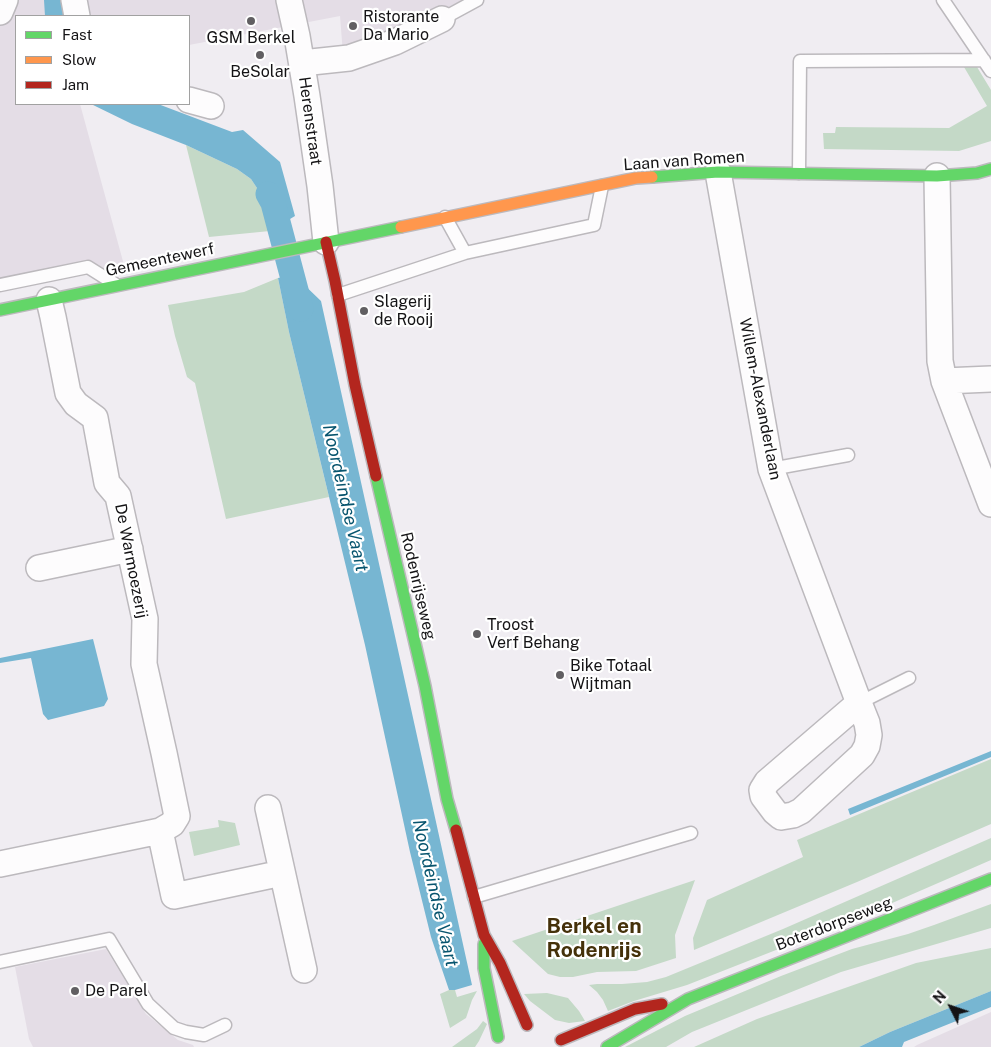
<!DOCTYPE html>
<html>
<head>
<meta charset="utf-8">
<style>
  body { margin:0 }
  #map { position:relative; width:991px; height:1047px; overflow:hidden; background:#f0edf2; font-family:"Public Sans",sans-serif }
  canvas { display:block }
  .legend { position:absolute; left:15px; top:15px; width:175px; height:90px; box-sizing:border-box; background:#fff; border:1px solid #a1a1a1; margin:0; padding:6px 9px; list-style:none; font-size:15px; color:#141315 }
  .legend li { display:flex; align-items:center; gap:10px; height:25px }
  .legend b { width:25px; border:1px solid #a1a1a1 }
  .north { position:absolute; left:926px; top:982px; width:50px; height:50px; -webkit-text-stroke:4px #fff; paint-order:stroke; rotate:311deg; font-size:14px; font-weight:700; line-height:20px; text-align:center; color:#141315 }
  .north::after { content:''; display:block; margin:auto; width:18px; height:22px; background:#141315; clip-path:polygon(50% 0,100% 100%,50% 72%,0 100%) }
</style>
</head>
<body>
<div id="map">
<canvas width="991" height="1047"></canvas>
<ul class="legend">
<li><b style="height:6px;background:#63d668"></b>Fast</li>
<li><b style="height:6px;background:#ff974d"></b>Slow</li>
<li><b style="height:6px;background:#b3261e"></b>Jam</li>
</ul>
<div class="north">N</div>
</div>
<script>
const g = document.querySelector('canvas').getContext('2d');
g.lineJoin = 'round';
function fillPath(path, color) { g.fillStyle = color; g.fill(path, 'evenodd'); }
const poly = rows => new Path2D(rows.map(r => 'M' + r).join(''));
function trace(path, color, width, dash) { g.strokeStyle = color; g.lineWidth = width; g.lineCap = dash ? 'butt' : 'round'; g.setLineDash(dash || []); g.stroke(path); }
function label(font, color, halo, rows, align = 'center') {
  g.font = font + ' "Public Sans",sans-serif'; g.lineWidth = 4.5; g.setLineDash([]); g.textBaseline = 'middle'; g.strokeStyle = halo; g.fillStyle = color; for (const [text, x, y, turn = 0] of rows) {
    g.save(); g.translate(x, y); g.rotate((+turn || 0) * Math.PI / 180); g.textAlign = isNaN(turn) ? turn : align; if (halo) g.strokeText(text, 0, 0); g.fillText(text, 0, 0); g.restore();
  }
}
const built = poly([
  [0,0,464,0,343,54,340,16,189,45,189,16,16,16,16,104,80,104,124,265,0,291],
  [106,949,146,1014,178,1040,193,1045,194,1047,33,1047,29,1039,15,967],
  [991,1012,991,1047,914,1047,917,1045]
]);
const green = poly([
  [964,67,977,67,991,90,991,141,959,151,824,149,823,133,835,133,836,127,949,128,987,106],
  [186,145,237,169,251,179,261,194,267,213,270,231,209,237],
  [278,278,289,332,329,497,226,519,195,383,187,377,175,336,168,305,244,292],
  [991,759,991,824,857,882,694,950,693,938,707,900,803,857,797,840],
  [218,820,235,823,240,845,194,856,189,832,219,827],
  [991,838,991,860,860,917,687,985,634,1001,608,1011,603,1000,597,992,589,985,597,984,622,984,647,982,666,977,783,929],
  [695,880,675,935,676,958,636,971,597,972,573,977,560,977,548,974,512,941],
  [991,904,991,928,841,972,692,1032,666,1047,625,1047,685,1016,781,976,852,949,908,934,934,925],
  [991,948,991,991,890,1032,859,1047,694,1047,757,1019,916,963],
  [449,990,455,990,457,997,477,991,472,1000,466,1018,450,1028,440,994],
  [547,993,568,998,579,1011,585,1021,569,1023,555,1020,530,1001,524,994],
  [483,1021,487,1024,479,1041,475,1047,452,1047,477,1029]
]);
const water = poly([
  [44,0,72,0,74,16,45,16],
  [91,104,90,104,158,104,232,132,243,130,280,162,295,216,270,231,267,213,261,194,251,179,237,169,186,145,132,124],
  [294,275,321,301,472,985,455,990,449,990,431,937,410,852,365,645,289,332,278,278],
  [93,639,108,699,104,706,48,720,43,714,31,658,0,663,0,658],
  [991,751,991,757,850,815,848,809],
  [991,991,991,1007,904,1042,902,1047,859,1047,890,1032]
]);
const canal = poly([
  [268,194,273,203,301,309]
]);
const lane = poly([
  [943,0,991,71],
  [442,19,477,0],
  [799,173,800,61,984,60],
  [445,217,465,253,594,225,602,186],
  [0,285,88,267,115,284],
  [338,295,465,253],
  [771,469,848,455],
  [859,703,909,678],
  [474,897,691,833],
  [0,962,109,939,148,1004,174,1028,186,1032,204,1035,225,1025]
]);
const street = poly([
  [74,0,77,16],
  [289,0,297,36,307,96,320,186,326,242],
  [0,12,5,0],
  [302,63,349,58,395,42,442,19],
  [189,100,211,106],
  [718,172,771,469,859,703,767,782,762,790,763,796,775,812,781,817,793,815,801,811,862,755,867,746,869,735,867,723,859,703],
  [937,176,940,361,944,381,991,504],
  [944,381,991,379],
  [39,568,130,549],
  [268,808,304,970],
  [160,831,174,896,282,873],
  [0,864,160,831,172,824,177,816,164,753,144,664,145,619,118,496,107,483,95,418,76,404,68,393,53,317,49,300]
]);
const fast = poly([
  [652,177,718,172,937,176,977,173,991,169],
  [0,310,401,227],
  [376,476,425,686,447,799,456,830],
  [484,944,484,968,498,1037],
  [607,1047,688,999,991,879]
]);
const slow = poly([
  [401,227,636,178,652,177]
]);
const jam = poly([
  [326,242,335,281,355,385,376,476],
  [456,830,484,935,500,963,527,1025],
  [561,1040,635,1009,662,1004]
]);
const markers = [
  [251,21,5,"#615f62"],
  [353,26,5,"#615f62"],
  [260,55,5,"#615f62"],
  [364,311,5,"#615f62"],
  [477,634,5,"#615f62"],
  [560,675,5,"#615f62"],
  [75,991,5,"#615f62"]
];
const poiNames = [
  ["Ristorante",363,17],
  ["Da Mario",363,35],
  ["GSM Berkel",251,38,"center"],
  ["BeSolar",260,72,"center"],
  ["Slagerij",374,302],
  ["de Rooij",374,320],
  ["Troost",487,625],
  ["Verf Behang",487,643],
  ["Bike Totaal",570,666],
  ["Wijtman",570,684],
  ["De Parel",85,991]
];
const streetNames = [
  ["Herenstraat",310,121,82],
  ["Laan van Romen",684,161,-4],
  ["Gemeentewerf",160,260,-12],
  ["Willem-Alexanderlaan",760,399,79],
  ["De Warmoezerij",131,561,79],
  ["Rodenrijseweg",418,586,77],
  ["Boterdorpseweg",834,924,-21]
];
const waterNames = [
  ["Noordeindse Vaart",345,498,77],
  ["Noordeindse Vaart",435,893,77]
];
const districtNames = [
  ["Berkel en",594,927],
  ["Rodenrijs",594,951]
];
fillPath(built, '#e4dde6');
fillPath(green, '#c4d9c7');
fillPath(water, '#77b6d2');
trace(canal, '#77b6d2', 25);
trace(lane, '#bcb9bd', 15);
trace(street, '#bcb9bd', 28);
trace(fast, '#bcb9bd', 14);
trace(slow, '#bcb9bd', 14);
trace(jam, '#bcb9bd', 14);
trace(lane, '#fdfcfd', 12);
trace(street, '#fdfcfd', 25);
trace(fast, '#63d668', 11);
trace(slow, '#ff974d', 11);
trace(jam, '#b3261e', 11);
for (const [x, y, r, color] of markers) { const dot = new Path2D(); dot.arc(x, y, r, 0, 2 * Math.PI); g.fillStyle = color; g.fill(dot); trace(dot, '#fff', 2); }
label('16px', '#141315', '#fff', poiNames, 'left');
label('16px', '#141315', '#fff', streetNames);
label('italic 18px', '#08556f', '#fff', waterNames);
label('bold 21px', '#45310a', '#fff', districtNames);
</script>
</body>
</html>
